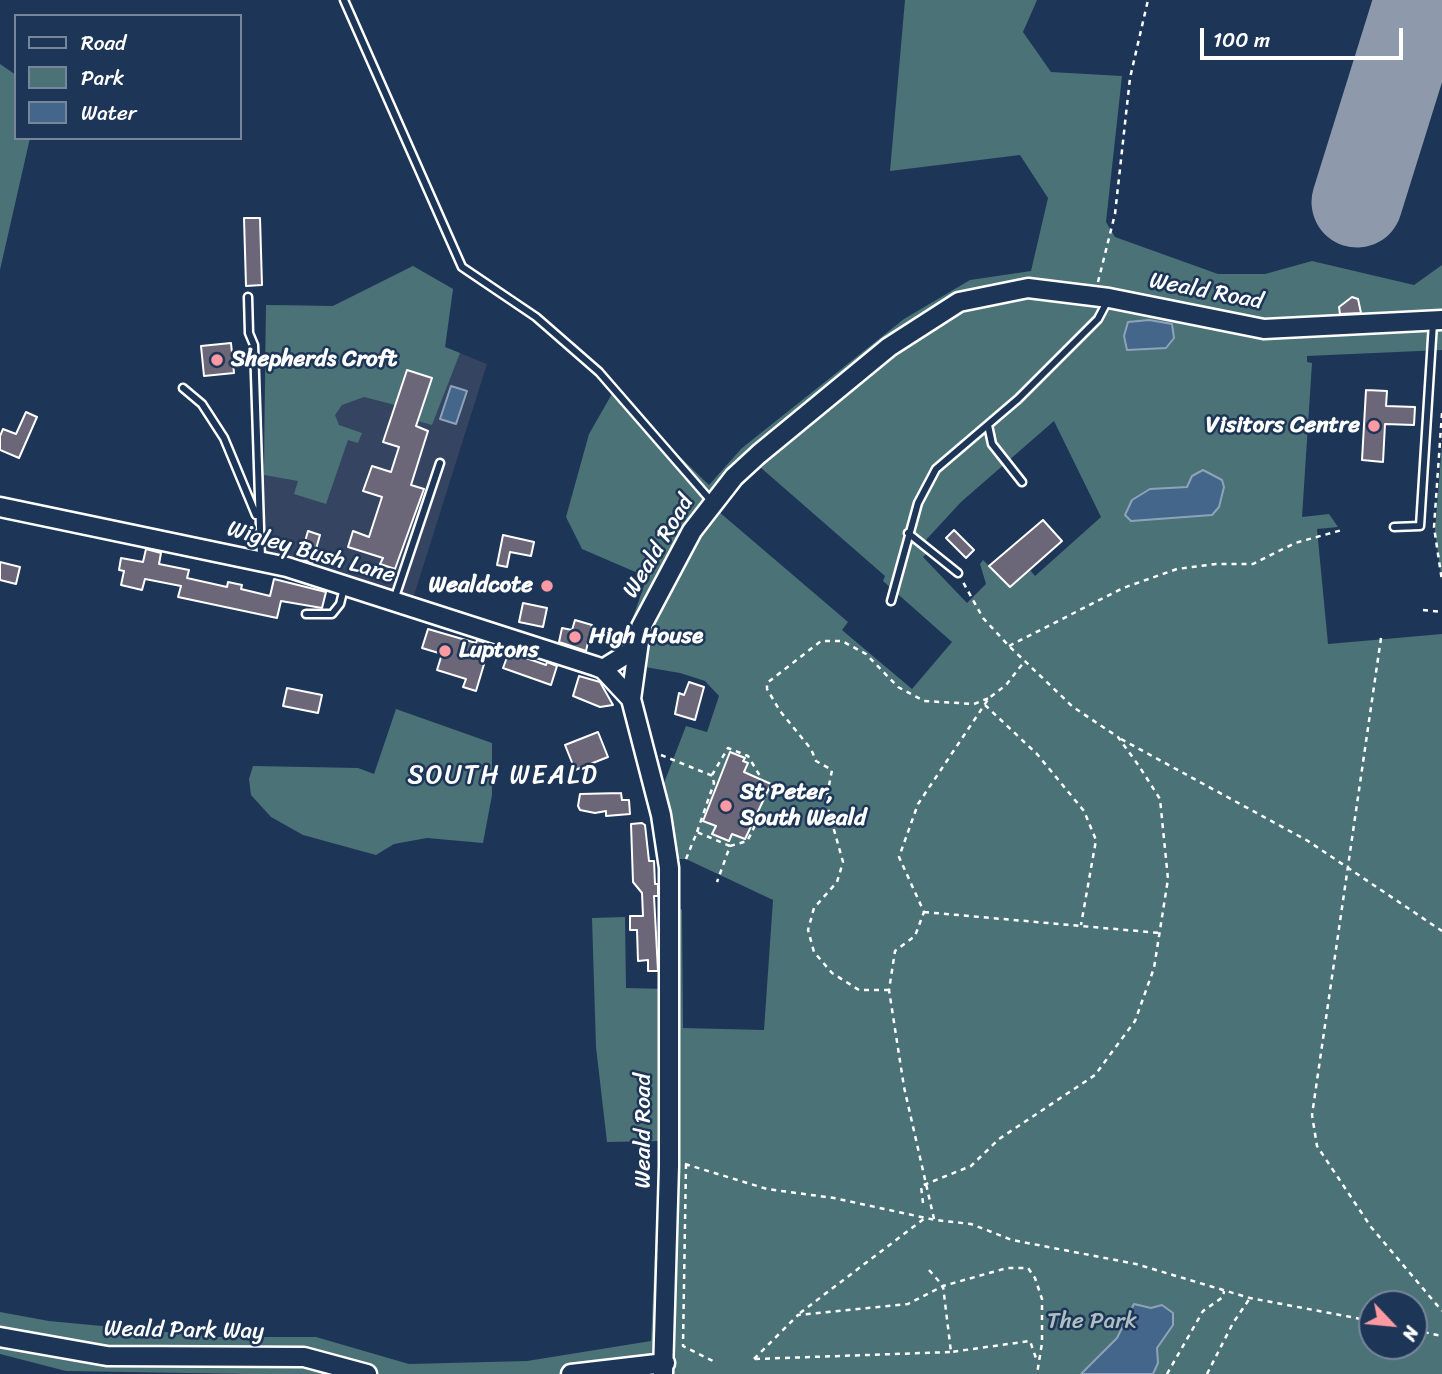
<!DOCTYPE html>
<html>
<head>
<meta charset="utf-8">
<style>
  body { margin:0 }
  #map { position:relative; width:1442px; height:1374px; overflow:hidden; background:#1d3557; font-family:Sriracha,sans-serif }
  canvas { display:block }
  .legend { position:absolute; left:14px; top:14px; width:228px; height:126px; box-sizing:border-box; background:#1d3557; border:2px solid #77869a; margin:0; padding:9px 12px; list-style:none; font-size:21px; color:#fff }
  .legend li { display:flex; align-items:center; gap:14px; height:35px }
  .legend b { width:35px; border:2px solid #77869a }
  .north { position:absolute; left:1358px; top:1290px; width:70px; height:70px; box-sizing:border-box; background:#1d3557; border:2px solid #77869a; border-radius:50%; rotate:116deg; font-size:19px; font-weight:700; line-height:28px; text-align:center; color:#fff }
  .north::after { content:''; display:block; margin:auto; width:24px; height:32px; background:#ff9aa2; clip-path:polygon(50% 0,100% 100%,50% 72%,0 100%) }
  .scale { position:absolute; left:1200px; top:28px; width:203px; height:32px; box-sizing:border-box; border:4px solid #fff; border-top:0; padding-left:9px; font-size:21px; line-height:24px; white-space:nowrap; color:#fff; -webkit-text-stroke:5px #1d3557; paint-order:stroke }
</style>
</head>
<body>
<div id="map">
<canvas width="1442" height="1374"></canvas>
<ul class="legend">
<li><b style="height:9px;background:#1d3557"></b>Road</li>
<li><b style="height:19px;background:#4a7277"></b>Park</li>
<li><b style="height:19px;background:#43668a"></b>Water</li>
</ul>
<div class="north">N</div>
<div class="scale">100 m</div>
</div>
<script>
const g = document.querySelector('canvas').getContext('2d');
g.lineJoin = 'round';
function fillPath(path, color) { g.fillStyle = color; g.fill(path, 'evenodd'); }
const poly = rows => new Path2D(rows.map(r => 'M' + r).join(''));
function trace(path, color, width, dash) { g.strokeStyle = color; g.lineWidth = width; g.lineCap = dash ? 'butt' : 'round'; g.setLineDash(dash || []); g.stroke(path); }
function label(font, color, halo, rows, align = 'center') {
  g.font = font + ' Sriracha,sans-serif'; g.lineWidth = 5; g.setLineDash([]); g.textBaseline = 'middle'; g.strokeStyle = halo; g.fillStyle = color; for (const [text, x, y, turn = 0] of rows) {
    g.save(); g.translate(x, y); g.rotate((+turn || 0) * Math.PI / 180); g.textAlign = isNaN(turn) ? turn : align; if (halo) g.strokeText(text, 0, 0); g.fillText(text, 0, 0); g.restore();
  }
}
const built = poly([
  [413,266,453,289,445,347,487,364,411,605,262,553,266,305,333,306]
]);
const green = poly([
  [905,0,1037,0,1023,32,1051,72,1122,76,1106,222,1115,237,1218,274,1265,274,1312,261,1414,285,1442,265,1442,350,1307,356,1307,362,1312,363,1302,517,1329,514,1338,527,1317,529,1328,644,1442,634,1442,1374,250,1374,66,1371,0,1354,0,1312,49,1321,218,1337,316,1337,409,1364,527,1361,651,1341,660,1141,607,1142,596,1047,592,918,625,917,626,988,669,989,670,901,682,910,683,1028,764,1030,773,900,686,859,676,859,664,783,686,726,707,732,719,696,705,681,680,673,645,667,622,649,647,577,582,549,566,517,589,434,613,392,709,485,742,448,904,319,970,280,1031,271,1048,198,1020,155,890,171],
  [1054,421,1101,517,1035,576,1030,570,1010,586,983,560,980,564,986,584,967,603,923,557,929,551,925,541,961,502],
  [760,467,885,576,883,581,952,642,912,689,842,630,848,622,718,511,737,486],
  [1372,1304,1414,1304,1414,1346,1372,1346],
  [0,64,16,75,16,138,30,138,0,270],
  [413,266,453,289,445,347,460,353,432,425,418,421,432,378,407,370,395,405,364,397,342,405,335,415,339,425,362,433,358,443,348,440,326,504,294,494,298,481,264,475,266,305,333,306],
  [1442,444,1442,581,1435,531],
  [396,709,492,743,492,795,483,843,427,838,394,844,376,855,303,835,271,817,251,795,249,779,253,766,358,768,374,774]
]);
const water = poly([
  [1149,320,1172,324,1174,338,1166,348,1127,350,1124,336,1128,322,1149,320],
  [451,386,467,391,456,424,440,419,451,386],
  [1203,470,1222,480,1224,487,1219,507,1212,515,1131,521,1125,515,1132,500,1150,489,1187,487,1192,476,1203,470],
  [1134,1304,1151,1308,1162,1305,1173,1313,1173,1325,1157,1348,1158,1363,1153,1374,1081,1374,1117,1338,1134,1304]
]);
const runway = poly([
  [1357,202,1420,0]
]);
const building = poly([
  [244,218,260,218,262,285,246,286,244,218],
  [1352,297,1358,299,1361,313,1340,314,1339,307,1352,297],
  [231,343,234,373,204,376,201,346,231,343],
  [407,370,432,378,416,426,428,431,411,485,424,489,395,569,380,564,383,558,348,547,353,531,369,537,382,497,363,491,372,466,391,472,399,447,383,442,407,370],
  [1366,390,1387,391,1386,406,1415,407,1414,425,1385,424,1383,462,1362,460,1366,390],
  [26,412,37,417,19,458,0,450,0,436,3,429,16,434,26,412],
  [1043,520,1062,541,1010,587,989,566,1043,520],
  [954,530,974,550,966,558,946,538,954,530],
  [308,531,320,535,312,563,300,559,308,531],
  [503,535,534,542,531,556,510,552,507,567,497,565,503,535],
  [146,549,161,553,159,564,189,570,187,578,227,587,228,582,242,585,241,589,270,596,274,579,326,592,322,608,281,601,277,618,178,597,181,586,145,579,142,590,121,585,124,571,119,570,121,558,143,562,146,549],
  [0,562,20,567,16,584,0,580,0,562],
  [523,603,547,608,543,627,519,622,523,603],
  [575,620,592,625,586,651,559,642,562,628,572,630,575,620],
  [428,629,476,643,477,640,490,644,476,691,463,687,466,679,437,670,442,654,422,648,428,629],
  [509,652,546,665,547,662,557,666,551,685,503,668,509,652],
  [579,676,600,682,613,705,600,707,573,696,579,676],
  [689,682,704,687,695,720,675,714,679,693,684,695,689,682],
  [287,688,322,695,318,713,283,706,287,688],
  [598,732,608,757,575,770,565,745,598,732],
  [730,752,745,758,743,761,748,763,744,772,771,784,745,839,732,834,729,841,712,834,716,826,703,821,730,752],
  [621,793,622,800,629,800,630,814,606,816,606,811,595,813,580,810,578,806,580,794,621,793],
  [642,823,645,825,649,861,654,861,655,884,658,884,658,896,654,896,658,971,648,971,648,960,638,961,637,930,630,930,630,916,643,916,642,893,633,882,631,824,642,823]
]);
const path = poly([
  [1098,282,1115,214,1130,78,1148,0],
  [1442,413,1434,527,1442,581],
  [1423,610,1442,612],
  [1381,638,1312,1115,1317,1146,1371,1227,1442,1311],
  [1009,646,1123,588,1177,569,1216,564,1253,564,1295,543,1342,530],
  [985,705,1037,754,1084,811,1096,840,1081,925],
  [1121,739,1308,841,1442,931],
  [661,755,713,776],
  [697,832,714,783,712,775,728,748,748,756,760,776],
  [730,846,747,841,751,834,756,823,746,813],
  [686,859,697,832,730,846,717,882],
  [924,912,1160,933],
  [889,990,859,990,832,973,814,952,808,930,814,908,837,882,843,862,826,801,832,770,816,761,811,749,780,711,767,689,767,683,821,641,842,641,866,654,898,687,924,701,974,704,989,698],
  [685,1164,767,1189,834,1198,935,1220,971,1224,1012,1240,1136,1264,1250,1298,1372,1321],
  [686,1164,683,1346,713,1361],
  [923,1203,921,1186,971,1166,999,1139,1095,1075,1135,1021,1154,968,1168,879,1160,799,1139,766,1118,737,1073,707,1009,646,983,618,963,582],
  [934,1219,904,1087,889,990,895,951,915,936,924,912,899,857,918,804,989,698,1006,685,1024,662],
  [929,1270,943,1286,951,1352,1030,1341,1037,1361],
  [800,1313,925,1218],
  [1414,1330,1442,1336],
  [754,1359,798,1315,908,1304,943,1286,1007,1268,1028,1268,1035,1278,1042,1299,1042,1343,1037,1374],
  [755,1359,951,1352],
  [1167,1374,1203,1311,1223,1297,1224,1291],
  [1207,1374,1233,1323,1250,1298]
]);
const lane = poly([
  [344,0,462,267,536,317,599,372,712,502],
  [248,297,249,333,254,345,261,558],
  [183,388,202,404,224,438,256,515],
  [988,425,992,444,1022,482],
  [1394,527,1420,526,1433,323],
  [908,533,958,573],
  [394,600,440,463],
  [891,601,918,503,936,469,1018,399,1098,319,1108,300],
  [306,614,332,614,340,604,344,588]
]);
const secondary = poly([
  [0,507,287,567,595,666,603,669,631,699],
  [603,669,638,647],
  [0,1337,107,1356,304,1357,367,1374],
  [571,1374,665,1363],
  [663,1374,669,1166,669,868,661,815,631,699,641,627,692,531,734,477,759,454,889,347,959,302,1028,288,1109,298,1264,329,1442,320]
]);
const markers = [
  [217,360,7,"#ff9aa2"],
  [1374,426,7,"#ff9aa2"],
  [547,586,7,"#ff9aa2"],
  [575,637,7,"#ff9aa2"],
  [445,651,7,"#ff9aa2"],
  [726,806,7,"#ff9aa2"]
];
const streetNames = [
  ["Weald Road",1206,292,11],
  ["Weald Road",659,547,-59],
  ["Wigley Bush Lane",311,553,16],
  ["Weald Road",644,1131,-90],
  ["Weald Park Way",184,1331,1]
];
const poiNames = [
  ["Shepherds Croft",231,360],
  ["Visitors Centre",1360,426,"right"],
  ["Wealdcote",533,586,"right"],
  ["High House",589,637],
  ["Luptons",459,651],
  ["St Peter,",740,793],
  ["South Weald",740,819]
];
const parkNames = [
  ["The Park",1092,1322]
];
const quarterNames = [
  ["SOUTH WEALD",503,776]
];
fillPath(built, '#344461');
fillPath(green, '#4a7277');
fillPath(water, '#43668a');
trace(water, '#8ea3b9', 2);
trace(runway, '#8e9aab', 91);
fillPath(building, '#6b6778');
trace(building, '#fff', 2);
trace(lane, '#fff', 11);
trace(secondary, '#fff', 23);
trace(path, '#fff', 2.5, [5, 5]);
trace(lane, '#1d3557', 6);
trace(secondary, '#1d3557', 18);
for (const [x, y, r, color] of markers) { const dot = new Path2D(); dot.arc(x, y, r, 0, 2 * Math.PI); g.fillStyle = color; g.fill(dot); trace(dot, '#1d3557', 2.5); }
label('23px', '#fff', '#1d3557', streetNames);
label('bold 23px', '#fff', '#1d3557', poiNames, 'left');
label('23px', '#aec0c2', '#1d3557', parkNames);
g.letterSpacing = '2px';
label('26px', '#fff', '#1d3557', quarterNames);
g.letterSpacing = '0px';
</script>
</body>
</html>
